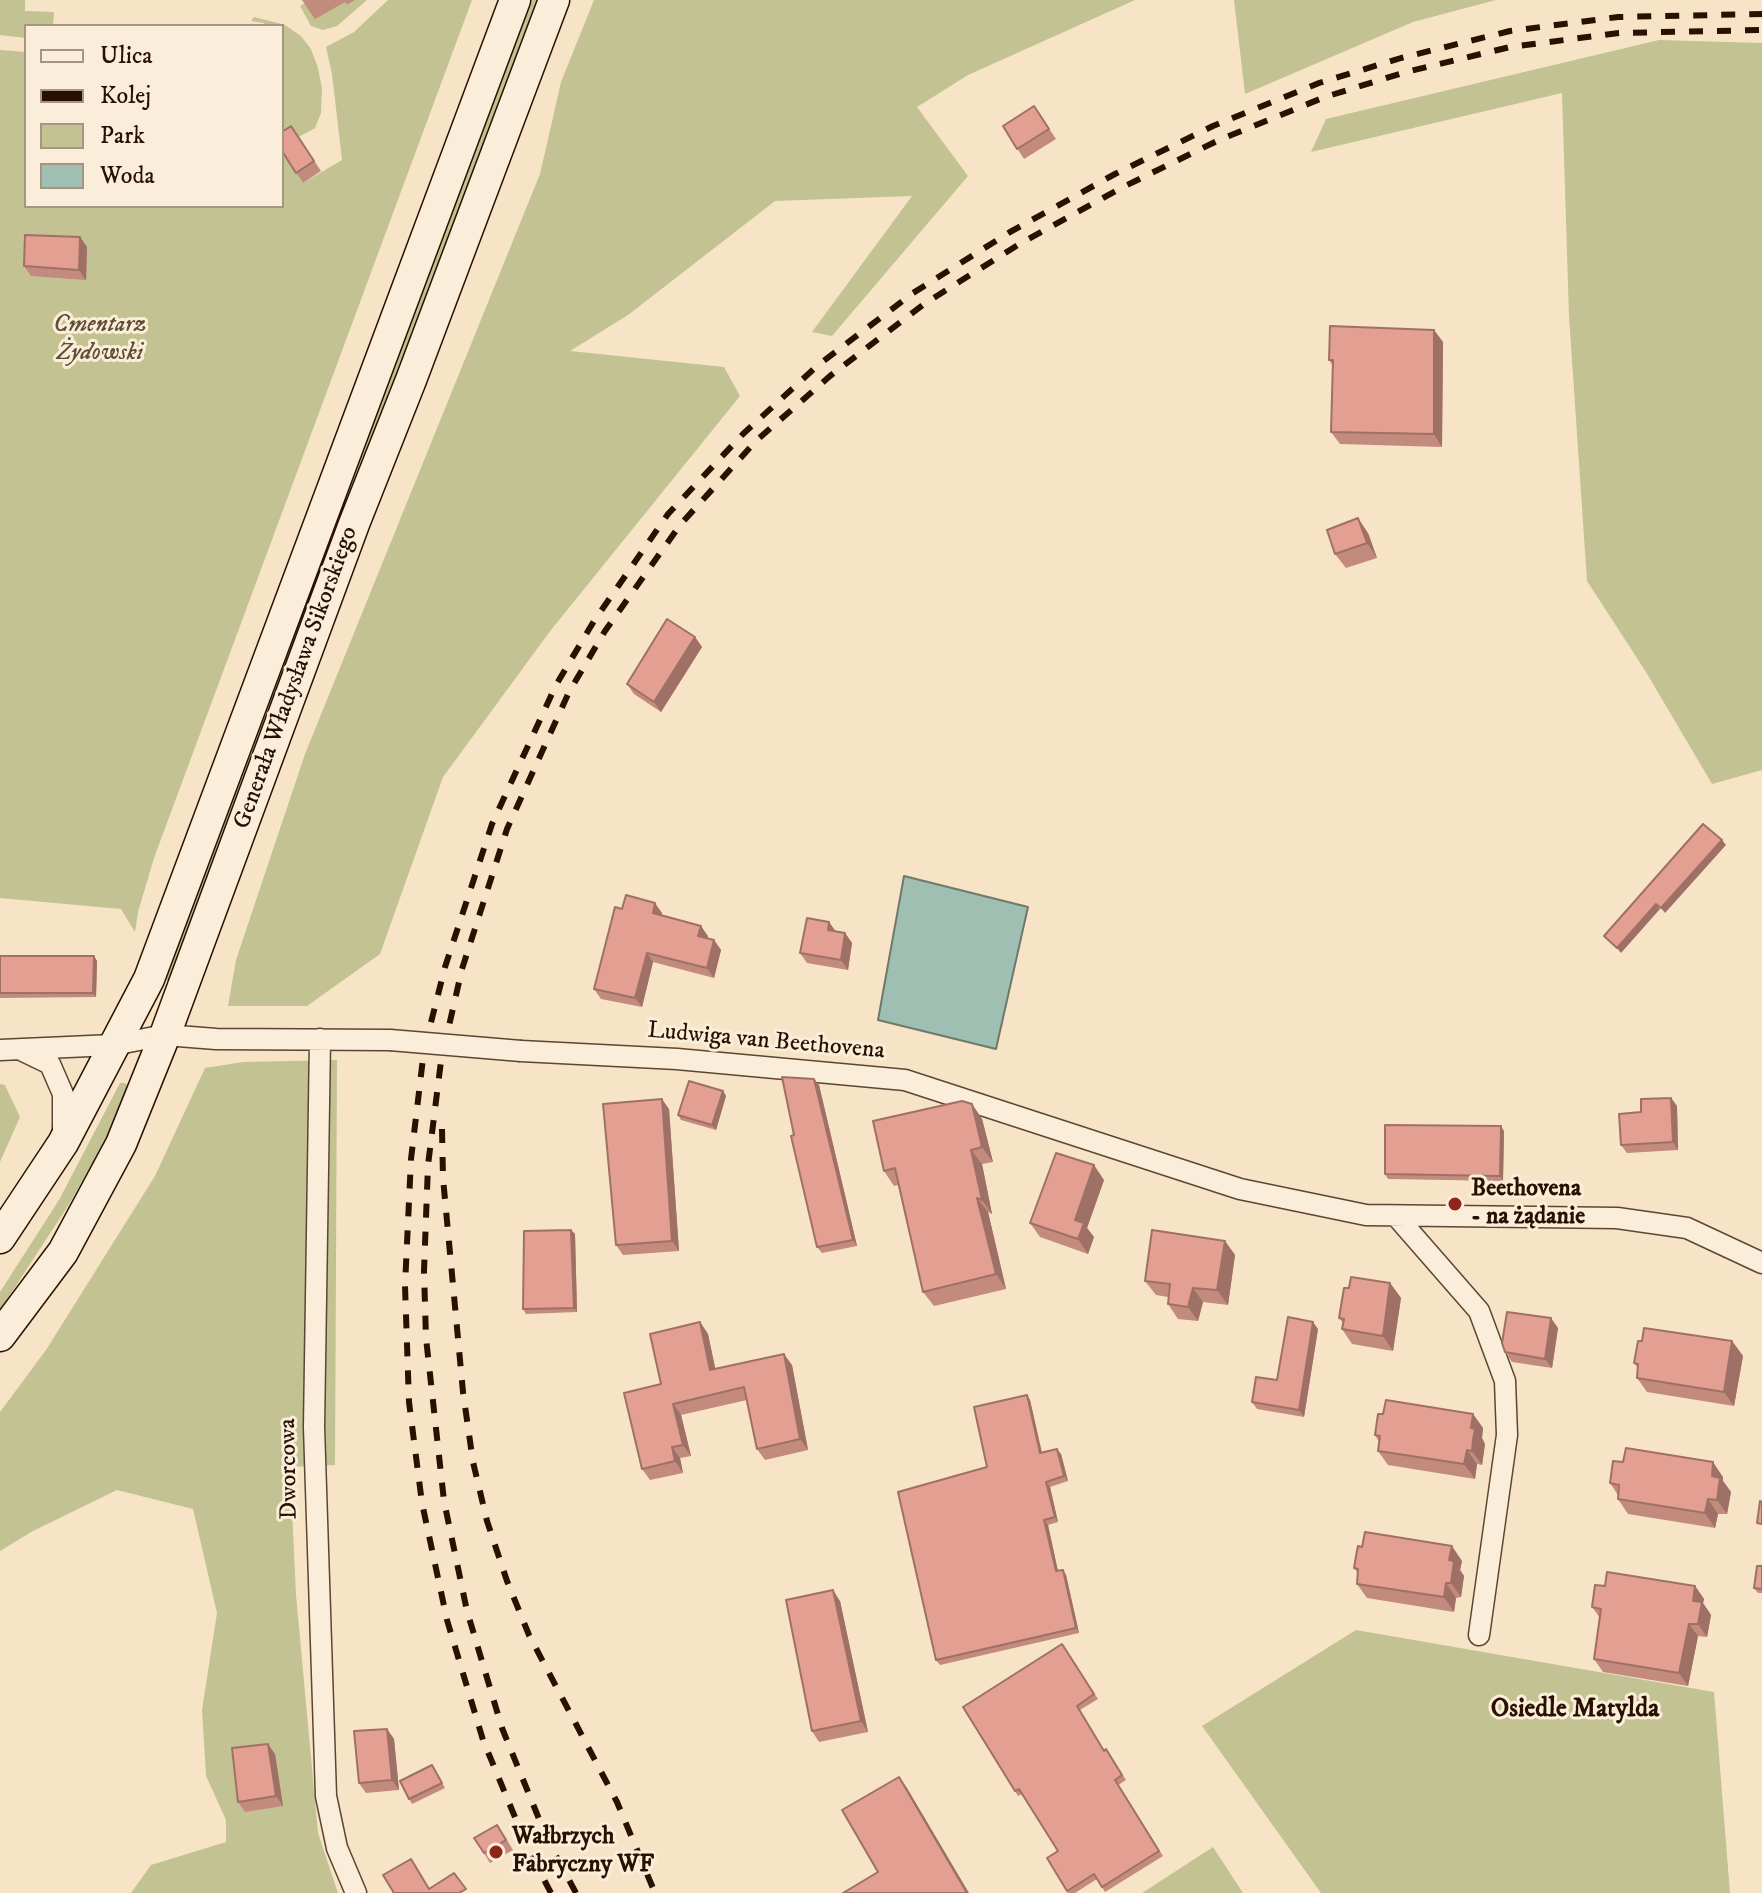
<!DOCTYPE html>
<html>
<head>
<meta charset="utf-8">
<style>
  body { margin:0 }
  #map { position:relative; width:1762px; height:1893px; overflow:hidden; background:#f7e4c6; font-family:"IM FELL DW Pica",serif }
  canvas { display:block }
  .legend { position:absolute; left:24px; top:24px; width:260px; height:184px; box-sizing:border-box; background:#faedda; border:2px solid #a69583; margin:0; padding:10px 14px; list-style:none; font-size:24px; color:#291000 }
  .legend li { display:flex; align-items:center; gap:16px; height:40px }
  .legend b { width:40px; border:2px solid #a69583 }
</style>
</head>
<body>
<div id="map">
<canvas width="1762" height="1893"></canvas>
<ul class="legend">
<li><b style="height:10px;background:#faedda"></b>Ulica</li>
<li><b style="height:10px;background:#291000"></b>Kolej</li>
<li><b style="height:22px;background:#c2c292"></b>Park</li>
<li><b style="height:22px;background:#9ebfb2"></b>Woda</li>
</ul>
</div>
<script>
const g = document.querySelector('canvas').getContext('2d');
g.lineJoin = 'round';
function fillPath(path, color) { g.fillStyle = color; g.fill(path, 'evenodd'); }
const poly = rows => new Path2D(rows.map(r => 'M' + r).join(''));
function trace(path, color, width, dash) { g.strokeStyle = color; g.lineWidth = width; g.lineCap = dash ? 'butt' : 'round'; g.setLineDash(dash || []); g.stroke(path); }
function label(font, color, halo, rows, align = 'center') {
  g.font = font + ' "IM FELL DW Pica",serif'; g.lineWidth = 6; g.setLineDash([]); g.textBaseline = 'middle'; g.strokeStyle = halo; g.fillStyle = color; for (const [text, x, y, turn = 0] of rows) {
    g.save(); g.translate(x, y); g.rotate((+turn || 0) * Math.PI / 180); g.textAlign = isNaN(turn) ? turn : align; if (halo) g.strokeText(text, 0, 0); g.fillText(text, 0, 0); g.restore();
  }
}
const green = poly([
  [0,0,25,0,25,11,54,12,53,26,26,26,26,38,0,35],
  [355,0,367,0,337,26,323,30,311,26,300,6,305,3,345,1,347,5],
  [388,0,472,0,154,858,138,912,135,932,121,909,0,898,0,50,26,52,26,206,282,206,282,150,303,183,342,160,332,74,326,47,354,32],
  [528,0,541,0,174,984,163,978],
  [594,0,1135,0,968,75,917,107,968,176,832,336,812,332,912,196,775,201,628,315,570,351,724,367,740,396,551,630,443,777,380,954,307,1006,228,1006,236,960,305,754,540,174,561,82],
  [1234,0,1496,0,1413,22,1245,94],
  [254,17,285,25,301,36,311,49,318,68,322,89,321,113,315,128,282,146,282,26,265,26,264,23,251,21],
  [1659,40,1762,43,1762,770,1712,784,1646,672,1587,581,1569,316,1562,93,1311,152,1326,119],
  [337,1060,335,1465,290,1467,296,1595,318,1833,338,1893,131,1893,151,1865,226,1842,226,1820,206,1776,202,1710,217,1613,193,1509,117,1490,33,1531,0,1551,0,1412,46,1350,155,1176,205,1068,243,1062],
  [120,1083,125,1083,130,1089,99,1151,68,1206,0,1310,0,1292,59,1200],
  [0,1084,5,1085,20,1117,0,1162],
  [1356,1630,1714,1692,1730,1893,1321,1893,1202,1726],
  [1213,1847,1243,1893,1142,1893]
]);
const water = poly([
  [904,876,1028,907,996,1049,878,1020,904,876]
]);
const street = poly([
  [320,1039,314,1427,326,1796,337,1848,356,1893],
  [0,1050,113,1045,165,1035,216,1039,390,1040],
  [23,1051,50,1064,63,1094,63,1135],
  [521,1051,677,1059,905,1080,1240,1189,1366,1215,1617,1218,1687,1228,1762,1263],
  [1397,1217,1479,1311,1505,1381,1507,1435,1479,1635]
]);
const secondary = poly([
  [0,1238,63,1143,149,979,515,0],
  [0,1336,63,1252,121,1144,165,1035,354,524,411,380,554,0]
]);
const rail = poly([
  [442,1129,443,1178,463,1392,473,1462,487,1521,507,1581,529,1635,617,1802,655,1893],
  [551,1893,529,1851,483,1740,447,1620,422,1503,409,1402,405,1286,411,1159,424,1050,445,967,492,824,556,685,594,621,668,514,743,434,817,366,913,293,1010,232,1115,174,1213,126,1319,83,1401,58,1510,31,1618,17,1762,14],
  [576,1893,548,1841,502,1728,467,1611,444,1501,426,1338,424,1271,428,1165,441,1061,462,969,507,829,569,692,605,631,680,525,756,441,830,376,924,304,1021,243,1121,188,1219,140,1325,97,1406,72,1510,47,1619,33,1762,30]
]);
const streetBridge = poly([
  [390,1040,521,1051]
]);
const wall = poly([
  [302,0,355,0,347,5,345,2,315,19],
  [1034,106,1056,139,1024,159,1003,126],
  [291,126,321,171,303,183,282,151],
  [80,237,87,247,86,280,31,276,24,266],
  [1434,330,1443,342,1442,447,1340,444,1331,432,1333,366,1329,360],
  [1368,533,1377,558,1346,568,1335,554],
  [695,637,702,647,661,712,634,694,627,684],
  [622,909,662,913,662,915,708,936,707,938,714,940,721,950,714,978,653,962,642,1007,601,999,594,989],
  [829,922,836,932,845,933,852,943,848,970,807,963,800,953],
  [0,956,94,956,97,961,96,997,0,998],
  [814,1079,819,1085,857,1246,822,1253,817,1247],
  [723,1091,726,1096,716,1130,681,1120,678,1115],
  [1671,1098,1677,1106,1678,1150,1627,1153,1621,1145,1641,1112],
  [972,1104,982,1119,993,1162,982,1164,992,1214,988,1212,1006,1289,934,1306,923,1292,898,1185,894,1186,884,1171],
  [669,1109,679,1251,623,1255,616,1245],
  [1504,1131,1503,1181,1388,1179,1385,1174],
  [1104,1180,1087,1228,1094,1237,1088,1254,1040,1237,1030,1223],
  [571,1230,575,1234,577,1312,526,1314,523,1309],
  [1225,1241,1235,1255,1228,1305,1203,1302,1198,1321,1178,1319,1168,1304,1168,1297,1156,1295,1145,1281],
  [1390,1283,1401,1298,1393,1351,1352,1344,1342,1329,1343,1323,1339,1318,1349,1288],
  [700,1322,708,1334,715,1369,792,1365,808,1450,765,1460,757,1449,747,1400,681,1415,691,1456,680,1458,683,1473,650,1480,642,1469,661,1384],
  [1558,1328,1552,1368,1512,1362,1505,1352],
  [1318,1329,1304,1417,1257,1409,1252,1402,1277,1380],
  [1732,1341,1743,1356,1734,1406,1647,1392,1637,1378,1638,1368,1634,1363],
  [1027,1395,1030,1400,1042,1453,1061,1454,1068,1481,1050,1487,1058,1522,1048,1525,1058,1571,1063,1570,1066,1575,1079,1633,940,1665,936,1660],
  [1473,1414,1483,1428,1482,1438,1485,1444,1482,1465,1477,1464,1475,1479,1388,1465,1378,1451,1379,1442,1375,1435],
  [1723,1477,1723,1481,1731,1492,1727,1514,1718,1514,1715,1528,1628,1514,1618,1499,1618,1495,1610,1483],
  [1462,1561,1460,1570,1464,1576,1461,1597,1456,1598,1454,1612,1367,1598,1357,1584,1358,1573,1354,1568],
  [1762,1566,1762,1593,1758,1593,1754,1588],
  [1605,1586,1695,1586,1704,1599,1703,1603,1711,1615,1707,1637,1698,1636,1688,1686,1603,1672,1594,1659,1600,1618,1592,1607],
  [840,1601,868,1732,819,1742,812,1731],
  [1062,1644,1098,1699,1080,1710,1104,1751,1106,1749,1126,1780,1118,1785,1163,1856,1105,1892,1097,1879,1075,1893,1068,1893,1047,1858,1058,1851,1022,1794,1018,1796,1015,1791],
  [387,1729,394,1739,399,1790,366,1793,359,1783],
  [275,1754,283,1806,245,1812,238,1802],
  [432,1765,445,1788,412,1804,409,1799],
  [504,1835,513,1850,490,1863,484,1853]
]);
const shadedWall = poly([
  [80,237,87,247,86,280,79,270],
  [1434,330,1443,342,1442,447,1434,434],
  [1358,518,1368,533,1377,558,1367,543],
  [695,637,702,647,661,712,654,702],
  [1722,840,1726,845,1665,913,1661,908],
  [655,903,662,913,660,923,653,913],
  [1656,904,1660,909,1621,953,1617,948],
  [829,922,836,932,828,930],
  [701,926,708,936,705,946,698,936],
  [845,933,852,943,848,970,841,960],
  [714,940,721,950,714,978,707,968],
  [647,953,653,962,642,1007,635,998],
  [94,956,97,961,96,997,93,993],
  [814,1079,819,1085,857,1246,853,1240],
  [723,1091,726,1096,716,1130,712,1125],
  [1671,1098,1677,1106,1678,1150,1673,1142],
  [662,1099,669,1109,679,1251,672,1241],
  [972,1104,982,1119,993,1162,982,1147],
  [1501,1126,1504,1131,1503,1181,1500,1176],
  [971,1150,982,1164,992,1214,982,1200],
  [1094,1165,1104,1180,1087,1228,1094,1237,1088,1254,1078,1239,1075,1220],
  [977,1198,988,1212,1006,1289,996,1274],
  [571,1230,575,1234,577,1312,574,1308],
  [1225,1241,1235,1255,1228,1305,1217,1290],
  [1390,1283,1401,1298,1393,1351,1383,1336],
  [1193,1288,1203,1302,1198,1321,1188,1307],
  [1551,1318,1558,1328,1552,1368,1545,1359],
  [700,1322,708,1334,718,1381,710,1370],
  [1313,1322,1318,1329,1304,1417,1299,1410],
  [1732,1341,1743,1356,1734,1406,1724,1392],
  [784,1354,792,1365,808,1450,800,1439],
  [1027,1395,1030,1400,1043,1458,1040,1453],
  [673,1404,681,1415,691,1456,683,1445],
  [1473,1414,1483,1428,1482,1438,1485,1444,1482,1465,1472,1451,1471,1428],
  [672,1447,680,1458,683,1473,675,1461],
  [1057,1449,1061,1454,1068,1481,1064,1476],
  [1467,1450,1477,1464,1475,1479,1464,1464],
  [1713,1462,1723,1477,1723,1481,1731,1492,1727,1514,1717,1500,1712,1476],
  [1046,1482,1050,1487,1058,1522,1055,1517],
  [1708,1499,1718,1514,1715,1528,1705,1513],
  [1044,1520,1048,1525,1059,1576,1056,1571],
  [1452,1546,1462,1561,1460,1570,1464,1576,1461,1597,1451,1583,1449,1560],
  [1063,1570,1066,1575,1079,1633,1076,1628],
  [1446,1583,1456,1598,1454,1612,1444,1597],
  [1695,1586,1704,1599,1703,1603,1711,1615,1707,1637,1698,1624,1693,1601],
  [833,1590,840,1601,868,1732,861,1721],
  [1689,1624,1698,1636,1688,1686,1679,1673],
  [387,1729,394,1739,399,1790,392,1780],
  [268,1744,275,1754,283,1806,276,1796],
  [899,1777,907,1788,969,1893,967,1893]
]);
const building = poly([
  [1034,106,1049,129,1017,149,1003,126,1034,106],
  [291,126,314,161,296,173,282,151,282,132,291,126],
  [25,235,80,237,79,270,24,266,25,235],
  [1330,326,1434,330,1434,434,1331,432,1333,360,1329,360,1330,326],
  [1358,518,1367,543,1335,554,1327,530,1358,518],
  [667,619,695,637,654,702,627,684,667,619],
  [1703,824,1722,840,1661,908,1656,904,1617,948,1604,936,1703,824],
  [626,895,655,903,653,913,701,926,698,936,714,940,707,968,647,953,635,998,594,989,615,907,622,909,626,895],
  [807,918,829,922,828,930,845,933,841,960,800,953,807,918],
  [0,956,94,956,93,993,0,993,0,956],
  [782,1077,814,1079,853,1240,817,1247,791,1136,794,1135,782,1077],
  [689,1081,723,1091,712,1125,678,1115,689,1081],
  [1671,1098,1673,1142,1621,1145,1619,1114,1641,1112,1641,1099,1671,1098],
  [662,1099,672,1241,616,1245,603,1104,662,1099],
  [962,1101,972,1104,982,1147,971,1150,982,1200,977,1198,996,1274,923,1292,895,1168,884,1171,873,1121,962,1101],
  [1385,1125,1501,1126,1500,1176,1385,1174,1385,1125],
  [1056,1153,1094,1165,1075,1220,1084,1223,1078,1239,1030,1223,1056,1153],
  [571,1230,574,1308,523,1309,524,1231,571,1230],
  [1152,1230,1225,1241,1217,1290,1193,1288,1188,1307,1168,1304,1170,1284,1145,1281,1152,1230],
  [1351,1277,1390,1283,1383,1336,1342,1329,1344,1319,1339,1318,1344,1288,1349,1288,1351,1277],
  [1507,1312,1551,1318,1545,1359,1505,1352,1502,1343,1507,1312],
  [1288,1317,1313,1322,1299,1410,1252,1402,1256,1377,1277,1380,1288,1317],
  [700,1322,710,1370,784,1354,800,1439,757,1449,744,1387,673,1404,683,1445,672,1447,675,1461,642,1469,624,1393,661,1384,650,1334,700,1322],
  [1644,1328,1732,1341,1724,1392,1637,1378,1638,1364,1634,1363,1638,1341,1642,1341,1644,1328],
  [1027,1395,1040,1453,1057,1449,1064,1476,1046,1482,1055,1517,1044,1520,1056,1571,1063,1570,1076,1628,936,1660,898,1492,987,1467,974,1407,1027,1395],
  [1386,1400,1473,1414,1471,1428,1475,1429,1473,1440,1472,1451,1467,1450,1464,1464,1378,1451,1380,1436,1375,1435,1378,1414,1383,1414,1386,1400],
  [1626,1448,1713,1462,1712,1476,1720,1478,1717,1500,1708,1499,1705,1513,1618,1499,1619,1485,1610,1483,1613,1461,1623,1462,1626,1448],
  [1760,1501,1762,1502,1762,1524,1757,1523,1760,1501],
  [1365,1532,1452,1546,1449,1560,1454,1561,1451,1583,1446,1583,1444,1597,1357,1584,1358,1569,1354,1568,1356,1556,1358,1546,1362,1547,1365,1532],
  [1757,1566,1762,1566,1762,1589,1754,1588,1757,1566],
  [1607,1572,1695,1586,1693,1601,1702,1602,1698,1624,1689,1624,1679,1673,1594,1659,1601,1609,1592,1607,1595,1585,1605,1586,1607,1572],
  [833,1590,861,1721,812,1731,786,1600,833,1590],
  [1062,1644,1094,1694,1077,1706,1104,1751,1106,1749,1122,1775,1115,1780,1159,1851,1102,1887,1094,1874,1067,1891,1047,1858,1058,1851,1019,1789,1015,1791,963,1707,1062,1644],
  [387,1729,392,1780,359,1783,354,1731,387,1729],
  [268,1744,276,1796,238,1802,232,1748,268,1744],
  [432,1765,442,1783,409,1799,400,1781,432,1765],
  [899,1777,967,1893,843,1893,878,1872,842,1810,899,1777],
  [497,1825,506,1840,484,1853,474,1838,497,1825],
  [411,1859,429,1889,454,1873,466,1889,459,1893,394,1893,383,1875,411,1859]
]);
const markers = [
  [1455,1204,8,"#8f2418"],
  [496,1852,8,"#8f2418"]
];
const parkNames = [
  ["Cmentarz",100,326],
  ["Żydowski",100,354]
];
const streetNames = [
  ["Generała Władysława Sikorskiego",297,678,-70],
  ["Ludwiga van Beethovena",766,1042,5],
  ["Dworcowa",290,1469,-91]
];
const poiNames = [
  ["Beethovena",1471,1190],
  ["- na żądanie",1471,1218],
  ["Wałbrzych",512,1838],
  ["Fabryczny WF",512,1866]
];
const neighbourhoodNames = [
  ["Osiedle Matylda",1575,1711]
];
fillPath(green, '#c2c292');
fillPath(water, '#9ebfb2');
trace(water, '#6f796b', 2);
trace(street, '#5c4532', 23);
trace(secondary, '#291000', 33);
trace(street, '#faedda', 20);
trace(secondary, '#faedda', 30);
trace(rail, '#291000', 6, [14, 14]);
trace(streetBridge, '#5c4532', 23, []);
trace(streetBridge, '#faedda', 20);
fillPath(wall, '#c38a7e');
fillPath(shadedWall, '#9f7066');
fillPath(building, '#e3a092');
trace(building, '#9f7066', 2);
for (const [x, y, r, color] of markers) { const dot = new Path2D(); dot.arc(x, y, r, 0, 2 * Math.PI); g.fillStyle = color; g.fill(dot); trace(dot, '#faedda', 3); }
label('italic 24px', '#5f4e33', '#faedda', parkNames);
label('24px', '#291000', '#faedda', streetNames);
label('bold 24px', '#291000', '#faedda', poiNames, 'left');
label('bold 26px', '#291000', '#faedda', neighbourhoodNames);
</script>
</body>
</html>
